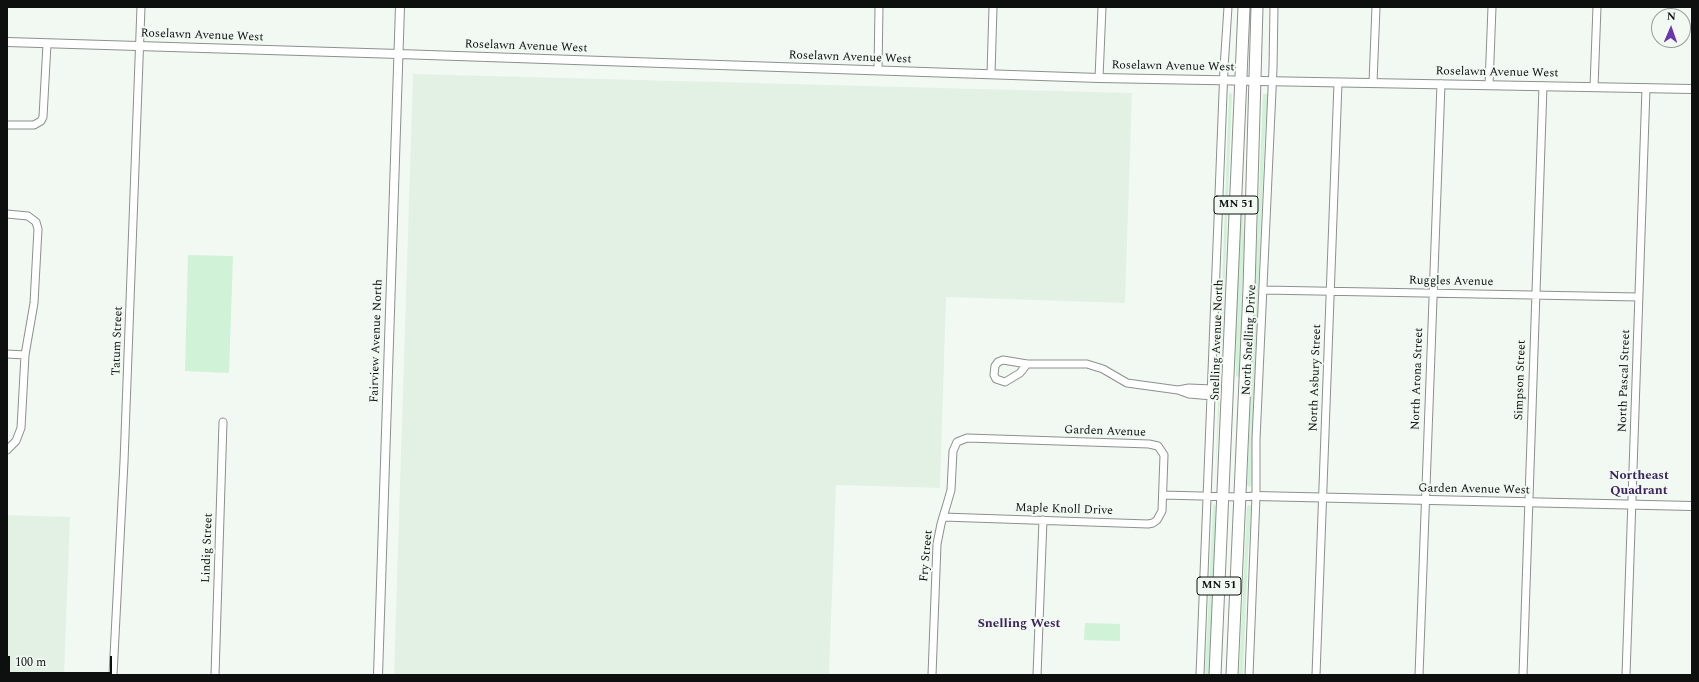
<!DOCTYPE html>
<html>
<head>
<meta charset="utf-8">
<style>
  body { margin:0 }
  #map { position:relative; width:1699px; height:682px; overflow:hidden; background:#f2f9f3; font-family:Spectral,serif }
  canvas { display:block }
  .frame { position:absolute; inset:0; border:8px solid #0d100e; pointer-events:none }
  .north { position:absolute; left:1651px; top:8px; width:40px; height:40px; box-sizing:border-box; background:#f2f9f3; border:1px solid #969c97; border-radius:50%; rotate:2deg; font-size:11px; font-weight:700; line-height:16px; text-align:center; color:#0d100e }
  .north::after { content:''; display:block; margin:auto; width:14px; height:18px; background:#6b36ad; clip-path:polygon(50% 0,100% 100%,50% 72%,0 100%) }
  .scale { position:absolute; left:8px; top:656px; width:104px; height:18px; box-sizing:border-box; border:2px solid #0d100e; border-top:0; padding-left:5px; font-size:12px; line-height:14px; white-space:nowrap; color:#0d100e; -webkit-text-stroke:3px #f2f9f3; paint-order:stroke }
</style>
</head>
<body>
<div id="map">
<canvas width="1699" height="682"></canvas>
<div class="frame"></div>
<div class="north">N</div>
<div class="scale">100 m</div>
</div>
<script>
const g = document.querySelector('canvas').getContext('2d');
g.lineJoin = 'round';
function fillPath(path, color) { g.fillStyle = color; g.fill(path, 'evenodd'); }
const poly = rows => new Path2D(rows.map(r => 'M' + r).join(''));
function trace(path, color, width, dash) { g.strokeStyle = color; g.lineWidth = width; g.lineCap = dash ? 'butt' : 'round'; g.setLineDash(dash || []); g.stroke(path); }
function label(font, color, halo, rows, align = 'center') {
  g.font = font + ' Spectral,serif'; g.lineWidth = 4; g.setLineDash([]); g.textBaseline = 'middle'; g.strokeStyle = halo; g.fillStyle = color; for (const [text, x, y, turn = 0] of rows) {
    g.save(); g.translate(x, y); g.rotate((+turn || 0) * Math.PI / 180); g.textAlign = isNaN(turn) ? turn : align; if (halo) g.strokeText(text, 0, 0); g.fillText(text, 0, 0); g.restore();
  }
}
const built = poly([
  [413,74,1132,93,1125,303,946,297,940,488,836,485,829,675,394,675],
  [7,515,70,517,64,675,7,675]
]);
const green = poly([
  [1229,93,1232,94,1221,375,1215,487],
  [1263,94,1268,94,1265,131,1258,295,1252,443,1253,464,1251,486,1248,487,1247,485],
  [1240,203,1243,203,1244,244,1239,377,1236,376,1235,335],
  [188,255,233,256,229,373,185,371],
  [1214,504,1216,506,1210,669,1209,675,1205,675,1213,505],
  [1248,505,1251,506,1250,528,1248,551,1243,675,1239,675,1247,507],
  [1085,623,1120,624,1120,641,1084,640]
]);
const minor = poly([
  [878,70,879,7],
  [991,74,993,7],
  [1099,78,1102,7],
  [1373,83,1376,7],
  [1489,85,1492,7],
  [1594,87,1597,7],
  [7,125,34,125,41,121,43,117,47,44],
  [7,214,28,216,36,222,38,229,34,303,25,355,21,428,16,441,7,450],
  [1263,290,1638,297],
  [7,354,25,355],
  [1027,364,1020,373,1005,382,996,379,994,375,995,366,998,362,1003,360,1027,364,1087,364,1103,369,1127,383,1178,390,1189,394,1212,396],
  [1178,390,1189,388,1212,389],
  [1163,495,1239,497,1256,496],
  [113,675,124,462,141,7],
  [215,675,223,422],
  [932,675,937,544,941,524,943,517,947,504,951,490,953,451,957,442,967,438,1149,444,1158,446,1164,455,1162,511,1157,520,1153,523,1148,524,943,517],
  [1037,675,1043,520],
  [1200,675,1224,68,1228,7],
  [1249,675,1256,496,1256,439,1273,68,1274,7],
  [1316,675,1338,83],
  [1419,675,1441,84],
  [1523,675,1543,86],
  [1626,675,1646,88]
]);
const tertiary = poly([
  [7,42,399,54,1099,78,1692,89],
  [1256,496,1692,506],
  [378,675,400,7]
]);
const primary = poly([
  [1215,675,1244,7],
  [1232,675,1249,289,1257,7]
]);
const shields = [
  [1236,205,44],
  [1219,586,44]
];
const shieldNames = [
  ["MN 51",1236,205],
  ["MN 51",1219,586]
];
const streetNames = [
  ["Roselawn Avenue West",202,36,2],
  ["Roselawn Avenue West",526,47,2],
  ["Roselawn Avenue West",850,58,2],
  ["Roselawn Avenue West",1173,67,1],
  ["Roselawn Avenue West",1497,73,1],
  ["Ruggles Avenue",1451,282,1],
  ["Snelling Avenue North",1218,340,-88],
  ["North Snelling Drive",1250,340,-87],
  ["Tatum Street",118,341,-88],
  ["Fairview Avenue North",377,341,-88],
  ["North Asbury Street",1316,378,-88],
  ["North Arona Street",1418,379,-88],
  ["Simpson Street",1521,380,-88],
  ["North Pascal Street",1625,381,-88],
  ["Garden Avenue",1105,432,2],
  ["Garden Avenue West",1474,490,1],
  ["Maple Knoll Drive",1064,510,2],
  ["Lindig Street",208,548,-88],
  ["Fry Street",927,556,-85]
];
const neighbourhoodNames = [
  ["Northeast",1639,476],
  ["Quadrant",1639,491],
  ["Snelling West",1019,624]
];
fillPath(built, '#e3f1e5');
fillPath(green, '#d0f2d6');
trace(minor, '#8b918c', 9);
trace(tertiary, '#8b918c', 10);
trace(primary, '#8b918c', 13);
trace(minor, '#fff', 7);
trace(tertiary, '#fff', 8);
trace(primary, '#fff', 11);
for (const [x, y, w] of shields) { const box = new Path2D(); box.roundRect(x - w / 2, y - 9, w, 18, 3); g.fillStyle = '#f2f9f3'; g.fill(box); trace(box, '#0d100e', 1); }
label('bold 11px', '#0d100e', null, shieldNames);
label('12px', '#0d100e', '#f2f9f3', streetNames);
label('bold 13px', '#3d245e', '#f2f9f3', neighbourhoodNames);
</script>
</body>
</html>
